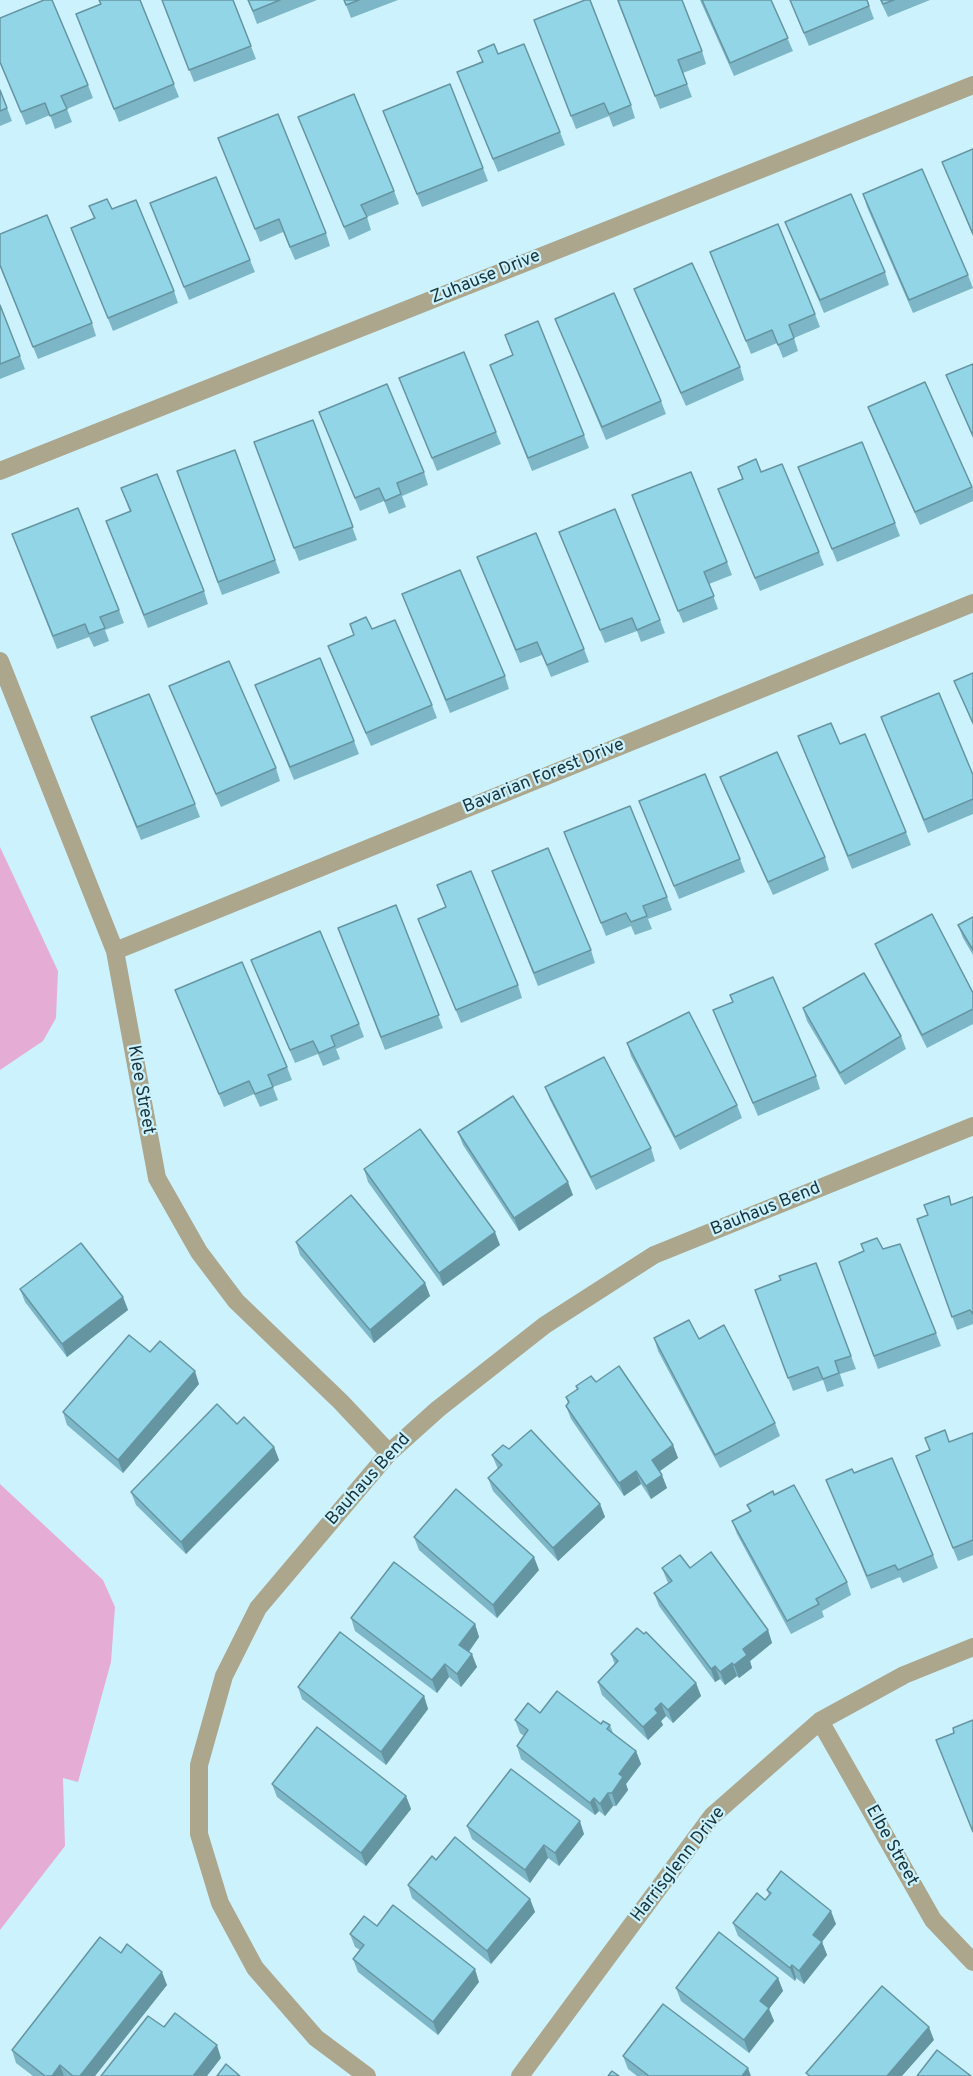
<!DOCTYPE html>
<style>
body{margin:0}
canvas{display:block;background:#cbf2fd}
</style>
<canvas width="973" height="2076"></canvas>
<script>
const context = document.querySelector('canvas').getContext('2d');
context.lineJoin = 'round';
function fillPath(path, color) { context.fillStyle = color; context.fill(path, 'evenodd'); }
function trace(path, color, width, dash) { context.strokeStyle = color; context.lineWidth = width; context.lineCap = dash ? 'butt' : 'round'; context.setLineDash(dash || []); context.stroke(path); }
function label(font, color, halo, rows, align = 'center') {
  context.font = font + ' Overpass,sans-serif'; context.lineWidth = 4.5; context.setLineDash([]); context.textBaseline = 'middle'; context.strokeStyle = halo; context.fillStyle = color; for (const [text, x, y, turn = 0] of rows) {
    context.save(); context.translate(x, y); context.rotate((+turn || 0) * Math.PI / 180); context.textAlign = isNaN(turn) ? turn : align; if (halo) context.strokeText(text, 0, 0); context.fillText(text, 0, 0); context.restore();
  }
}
const water = new Path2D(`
 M0,847l58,124 -2,47 -13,23 -43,29z
 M0,1484l103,96 12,27 -4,55 -33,120 -15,-4 2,68 -65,84z`);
const street = new Path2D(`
 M0,471l973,-386
 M0,661l115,290 42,227 42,74 37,49 105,101 48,51
 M115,951l858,-348
 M820,1721l113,199 40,42
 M367,2076l-51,-38 -61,-70 -35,-65 -21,-69v-69l25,-89 34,-68 131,-155 49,-44 107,-84 109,-70 319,-129
 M520,2076l192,-260 108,-95 84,-46 69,-28`);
const wall = new Path2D(`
 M99,0h41l39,97 -60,25 -43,-108 24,-10z
 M162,0h71l23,59 -62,23z
 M248,0h69l-60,24z
 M344,0h54l-47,18z
 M617,0l85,51 4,13 -23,9 9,24 -32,12z
 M700,0h71l22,51 -59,25z
 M790,0h77l7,19 -65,27z
 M880,0h50l-42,17z
 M0,18l88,67 5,13 -26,11 5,13 -17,7 -5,-14 -24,10 -26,-62z
 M534,20l97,85 4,13 -22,9 -4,-11 -33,13z
 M498,54l62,78 5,13 -67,27 -41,-100z
 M0,90l12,31 -12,5z
 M383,111l100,57 5,13 -66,26z
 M298,117l96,74 5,13 -32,13 4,13 -22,10z
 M973,149v87l-31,-74z
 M223,150l103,83 4,13 -35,14 -12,-28 -23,10z
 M863,194l105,81 5,13 -60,25 -46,-106z
 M150,203l100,57 5,12 -66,28z
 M89,206l23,3 62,82 4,12 -65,28 -42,-103 23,-9z
 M785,222l100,50 4,13 -65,28z
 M0,234l92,89 4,13 -58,23 -38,-92z
 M710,252l105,62 5,13 -26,11 4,13 -15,7 -6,-15 -26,11z
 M634,289l106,78 4,13 -58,26 -47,-104z
 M0,305l25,64 -25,10z
 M555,319l106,82 5,13 -60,26z
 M505,335l79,100 5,13 -57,23 -37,-93 18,-22z
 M973,364v74l-27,-63z
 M400,378l96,54 5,12 -64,27z
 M868,407l104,80 1,3v11l-53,24 -47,-105z
 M319,412l105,60 4,13 -26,11 4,11 -17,7 -5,-13 -24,10z
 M313,420l44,120 -58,21 -45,-119z
 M235,450l45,123 -58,22 -45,-124z
 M738,467l23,5 58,80 5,13 -64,26 -42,-102 24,-10z
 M799,468l96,55 5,13 -63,26z
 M121,488l83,103 4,13 -60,24 -37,-94 19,-22z
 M637,508l90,54 5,13 -23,9 9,25 -35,14z
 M559,532l101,88 5,13 -24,9 -4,-11 -32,12z
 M17,547l102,63 5,13 -19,7 4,11 -15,6 -5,-10 -32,12z
 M477,557l107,92 5,13 -38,15 -9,-22 -22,8z
 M402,594l103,82 4,13 -59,24z
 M350,624l22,5 60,76 5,13 -66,28 -38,-87 -5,-13 26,-10z
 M973,673v52l-19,-44z
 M255,685l99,56 5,13 -65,26z
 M169,686l107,82 4,13 -59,26z
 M91,717l104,87 5,13 -59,23z
 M881,717l92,58v39l-45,19z
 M798,736l42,8 66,88 5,13 -59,24z
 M720,777l105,80 4,13 -56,25 -48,-105z
 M639,801l101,58 5,13 -66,27z
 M564,832l103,65 5,13 -24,9 4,10 -17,6 -4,-9 -25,10z
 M492,871l99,79 4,13 -57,23z
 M437,885l81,100 4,13 -61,25 -43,-104 28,-11z
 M396,905l47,123 -58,22 -47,-122z
 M973,917v38l-10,-17 -5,-13z
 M875,944l98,49v31l-46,24 -47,-92z
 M251,960l108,64 5,13 -28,12 4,10 -17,7 -5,-12 -23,9z
 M175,990l112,77 5,13 -19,7 5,13 -18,7 -6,-13 -30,13z
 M803,1009l98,27 5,13 -61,36 -38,-64z
 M713,1010l103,66 4,13 -62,27z
 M627,1043l110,62 5,13 -62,32 -49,-94z
 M545,1087l106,61 4,13 -59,29 -46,-90z
 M458,1132l115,63 -54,36 -56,-86z
 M364,1169l136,76 -57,41 -75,-104z
 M973,1197v127l-16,6 -40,-111z
 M296,1242l129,41 5,13 -56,47 -74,-88z
 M883,1249l53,84 5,13 -63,23 -39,-107z
 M816,1263l40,106 -16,5 4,12 -17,6 -4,-12 -30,11 -38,-101 26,-10z
 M20,1289l103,8 5,13 -61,47 -42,-55z
 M654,1338l45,1 76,84 5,13 -60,32 -62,-117z
 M150,1352l49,32 -76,89 -56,-48 -4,-13z
 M596,1382l77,63 5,13 -18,13 7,17 -16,11 -10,-15 -17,12 -53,-77 -5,-13 2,-3 -2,-6 11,-8 -1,-3z
 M237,1424l37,23 5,13 -93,94 -50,-49 -5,-13z
 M973,1433v122l-15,6 -37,-92 28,-27z
 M492,1455l108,49 5,13 -47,44 -65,-70 -5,-13 10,-9z
 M826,1480l107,75 5,13 -35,15 -3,-6 -29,12z
 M774,1495l73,87 4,13 -29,16 2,6 -33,17 -54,-100 -5,-13 18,-9 -3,-7z
 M414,1537l125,33 -42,48 -78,-68z
 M662,1568h28l78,62 4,13 -22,18 2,7 -13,10 -2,-2 -12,9 -5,-6 -5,3 -56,-76 -5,-13 14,-10z
 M351,1618l124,6 4,13 -10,15 8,15 -16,20 -12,-10 -12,16 -82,-62z
 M611,1654l85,29 5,13 -28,27 -7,-7 -5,5 2,4 -15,15 -46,-45 -4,-13 17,-17z
 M298,1687l126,9 4,13 -42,56 -84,-66z
 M540,1713l70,12 3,8 23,18 5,13 -15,20 2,6 -12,16h-3l-8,10 -6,-5 -4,4 -74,-56 -4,-13 7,-10 -4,-3 -5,-13z
 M272,1784l134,12 5,13 -45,57 -89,-69z
 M467,1826l117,8 -25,32 -11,-8 -18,25 -58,-44z
 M436,1860l94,39 5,13 -44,52 -79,-66 -4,-13z
 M767,1890l69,34 -14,18 5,13 -23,29 -8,-6 -1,3 -57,-45 -5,-13 32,-23 4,-5z
 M377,1926l102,56 -41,53 -80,-63 -5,-13 7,-9 -5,-3 -5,-13z
 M121,1953l46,32 -72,91h-62l-17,-13 -4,-13z
 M778,1978l5,13 -14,18 5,12 -25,32 -68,-52 -5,-13z
 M623,2056l128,20h-114l-9,-7z`);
const shadedWall = new Path2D(`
 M568,1182l5,13 -54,36 -5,-13z
 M495,1232l5,13 -57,41 -4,-13z
 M425,1283l5,13 -56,47 -4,-13z
 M123,1297l5,13 -61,47 -5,-13z
 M195,1371l4,13 -76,89 -5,-13z
 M673,1445l5,13 -21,15 -5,-13z
 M274,1447l5,13 -93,94 -5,-12z
 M636,1471l5,13 -17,12 -5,-13z
 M662,1475l5,13 -16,11 -5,-13z
 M600,1504l5,13 -47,44 -5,-13z
 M534,1557l5,13 -42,48 -4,-13z
 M475,1624l4,13 -15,21 -5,-13z
 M768,1630l4,13 -22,18 2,7 -13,10 -5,-13 9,-16z
 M472,1654l5,13 -16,20 -4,-13z
 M732,1663l5,13 -12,9 -5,-13z
 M445,1664l4,13 -12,16 -5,-13z
 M715,1666l5,13 -5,3 -4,-13z
 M696,1683l5,13 -28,27 -5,-13z
 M424,1696l4,13 -42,56 -5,-13z
 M661,1703l5,13 -5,5 2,4 -15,15 -5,-13 12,-18z
 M636,1751l5,13 -15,20 2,6 -12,16 -4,-13 7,-19z
 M608,1793l5,13 -8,10 -5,-12z
 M406,1796l5,13 -45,57 -5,-13z
 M594,1798l5,13 -4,4 -5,-12z
 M580,1821l4,13 -25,32 -4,-13z
 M544,1845l4,13 -18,25 -5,-13z
 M530,1899l5,13 -44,52 -4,-13z
 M831,1911l5,13 -19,24 -4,-13z
 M822,1942l5,13 -23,29 -5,-13z
 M792,1965l4,13 -1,3 -5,-13z
 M475,1969l4,13 -41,53 -5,-13z
 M162,1972l5,13 -72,91h-15z
 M778,1978l5,13 -14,18 5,12 -25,32 -5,-13 16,-39z
 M929,2027l5,13 -32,36h-15z
 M217,2045l4,13 -14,18h-14z
 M60,2065l4,11h-12z
 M748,2068l3,8h-9z`);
const building = new Path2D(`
 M44,0h8l36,85 -27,11 6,13 -17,7 -5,-13 -24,9 -21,-50v-44z
 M99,0h41l34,84 -60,25 -38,-95 25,-10z
 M162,0h71l18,46 -62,24z
 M248,0h32l-27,11z
 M344,0h15l-13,5z
 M585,0h5l41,105 -22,9 -5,-11 -33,13 -37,-96z
 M618,0h64l20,51 -24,9 9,24 -32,12z
 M702,0h69l17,38 -58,25z
 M790,0h77l2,6 -65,27z
 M881,0h13l-11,4z
 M494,44l4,10 26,-10 36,88 -67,27 -36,-87 26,-10 -5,-11z
 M450,84l33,84 -66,26 -34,-83z
 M0,90l7,18 -7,3z
 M354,94l40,97 -33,14 6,12 -23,10 -46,-110z
 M278,114l48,119 -36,14 -11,-28 -24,10 -37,-91z
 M973,149v85l-31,-72z
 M922,169l46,106 -59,25 -46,-106z
 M216,177l34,83 -66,27 -34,-84z
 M851,194l34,78 -65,28 -35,-78z
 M107,199l5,10 24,-9 38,91 -66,27 -37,-90 24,-10 -6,-12z
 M47,215l45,108 -59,24 -33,-82v-31z
 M778,224l37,90 -26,11 5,13 -16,7 -6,-15 -26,11 -36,-89z
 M692,263l48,104 -59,26 -47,-104z
 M614,293l47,108 -59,26 -47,-108z
 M0,305l20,51 -20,8z
 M538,321l46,114 -56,23 -38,-93 23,-10 -8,-20z
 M464,352l32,80 -64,26 -33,-80z
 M973,364v72l-27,-61z
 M925,382l47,105 -57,25 -47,-105z
 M387,384l37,88 -27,11 4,11 -16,7 -6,-13 -24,10 -36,-86z
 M313,420l40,107 -59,21 -40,-106z
 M862,442l33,81 -63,26 -34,-82z
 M235,450l40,110 -57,22 -41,-111z
 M756,459l5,13 21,-8 37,88 -64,26 -37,-89 25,-10 -5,-12z
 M691,472l36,90 -23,10 10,24 -36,15 -46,-116z
 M157,474l47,117 -60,24 -38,-94 25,-10 -10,-23z
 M78,508l41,102 -19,7 5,11 -16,6 -4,-10 -32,12 -41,-102z
 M615,509l45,111 -23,10 -5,-12 -32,12 -41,-98z
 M536,533l48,116 -37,16 -10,-23 -21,8 -39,-93z
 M460,570l45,106 -59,24 -44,-106z
 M366,617l6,12 23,-9 37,85 -66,28 -38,-87 26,-11 -4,-11z
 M320,658l34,83 -64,26 -35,-82z
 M229,661l47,107 -60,26 -47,-108z
 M973,673v50l-19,-42z
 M939,693l34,82v24l-49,21 -43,-103z
 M149,694l46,110 -58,23 -46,-110z
 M831,723l9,21 25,-10 41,98 -58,24 -50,-120z
 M777,752l48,105 -57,25 -48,-105z
 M705,774l35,85 -66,27 -35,-85z
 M630,806l37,91 -24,9 4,10 -16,6 -5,-9 -25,10 -37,-91z
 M548,848l43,102 -57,23 -42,-102z
 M471,871l47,114 -62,25 -38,-91 28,-12 -9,-22z
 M396,905l43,110 -58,22 -43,-109z
 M932,914l41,79v16l-51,26 -47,-91z
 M973,917v33l-15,-25z
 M320,931l39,93 -28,12 4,10 -16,7 -6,-12 -23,9 -39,-90z
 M242,962l45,105 -19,8 5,12 -18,7 -6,-13 -30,13 -44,-104z
 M864,973l37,63 -61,37 -37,-65z
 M773,977l43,99 -63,27 -40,-93 20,-8 -3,-7z
 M689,1012l48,93 -62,32 -48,-94z
 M604,1057l47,91 -60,29 -46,-90z
 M513,1096l55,86 -54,36 -56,-86z
 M420,1129l75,103 -56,41 -75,-104z
 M351,1195l74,88 -55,47 -74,-88z
 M949,1196l2,9 22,-8v117l-3,-4 -18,7 -35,-98 11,-4 -4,-10z
 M877,1238l6,11 17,-5 36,89 -62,23 -35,-94 25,-11 -3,-7z
 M81,1243l42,54 -61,47 -42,-55z
 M816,1263l35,93 -16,5 4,12 -16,6 -5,-12 -30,11 -33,-88 26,-10 -2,-4z
 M689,1320l10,19 25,-14 51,98 -60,32 -61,-117z
 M129,1335l21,17 10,-11 35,30 -77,89 -55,-48z
 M619,1366l54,79 -21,15 10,15 -16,11 -10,-15 -17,12 -53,-77 3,-4 -3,-5 12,-8 -2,-3 15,-10 5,6z
 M217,1404l20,20 7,-7 30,30 -93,95 -50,-50z
 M531,1430l69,74 -47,44 -65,-70 14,-13 -10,-10 11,-10 6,4z
 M945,1430l4,12 24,-9v107l-20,8 -37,-92 14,-6 -5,-12z
 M892,1458l41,97 -35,15 -3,-5 -28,11 -41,-96 26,-11 2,4z
 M794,1485l53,97 -31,17 3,5 -32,17 -55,-100 19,-10 -4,-6 26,-14 1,4z
 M456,1489l78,68 -41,48 -79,-68z
 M711,1552l57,78 -25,19 4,6 -13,10 -2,-2 -12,9 -5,-6 -4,3 -57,-76 18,-12 -10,-13 18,-13 10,13z
 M394,1562l81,62 -16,21 13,9 -15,20 -12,-10 -13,16 -81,-62z
 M637,1628l7,6 2,-2 50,51 -28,27 -7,-7 -6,6 3,4 -15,14 -45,-45 20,-21 -7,-7z
 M340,1632l84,64 -43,56 -83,-65z
 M557,1691l44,33 2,-3 7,4 -3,4 29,22 -17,23 4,3 -11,16h-4l-8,11 -6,-6 -4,5 -73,-57 11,-16 -13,-10 13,-17 12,10z
 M973,1720v112l-37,-92 18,-7 -1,-5z
 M317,1727l89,69 -45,57 -89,-69z
 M511,1769l69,52 -25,32 -11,-8 -19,25 -58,-44z
 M455,1837l75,62 -43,52 -79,-66 24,-29 4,4z
 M781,1871l50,40 -18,24 9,7 -23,29 -7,-6 -2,3 -57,-45 24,-30 8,7 6,-7 -4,-3z
 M393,1905l82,64 -42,53 -80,-63 11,-14 -14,-11 14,-18 13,10z
 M719,1932l59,46 -18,23 9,7 -25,32 -68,-52z
 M100,1937l21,16 6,-9 35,28 -82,104h-7l-13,-11 -8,11h-7l-33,-26z
 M882,1986l47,41 -42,49h-77l-4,-3z
 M663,2004l85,64 -6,8h-93l-26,-20z
 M175,2013l42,32 -24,31h-92l47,-60 16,11z
 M937,2050l34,26h-54z
 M226,2064l14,12h-23z
 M612,2071l7,5h-11z`);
const streetNames = [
 ["Zuhause Drive",486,278,-22],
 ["Bavarian Forest Drive",544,777,-22],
 ["Klee Street",140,1090,80],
 ["Bauhaus Bend",766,1210,-22],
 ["Bauhaus Bend",369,1480,-48],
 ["Elbe Street",891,1846,61],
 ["Harrisglenn Drive",679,1865,-52]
];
fillPath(water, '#e5add5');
trace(street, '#aca68c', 18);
fillPath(wall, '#7db7c7');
fillPath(shadedWall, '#6695a2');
fillPath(building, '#91d5e7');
trace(building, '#6695a2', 1.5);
label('18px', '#19343c', '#cbf2fd', streetNames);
</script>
